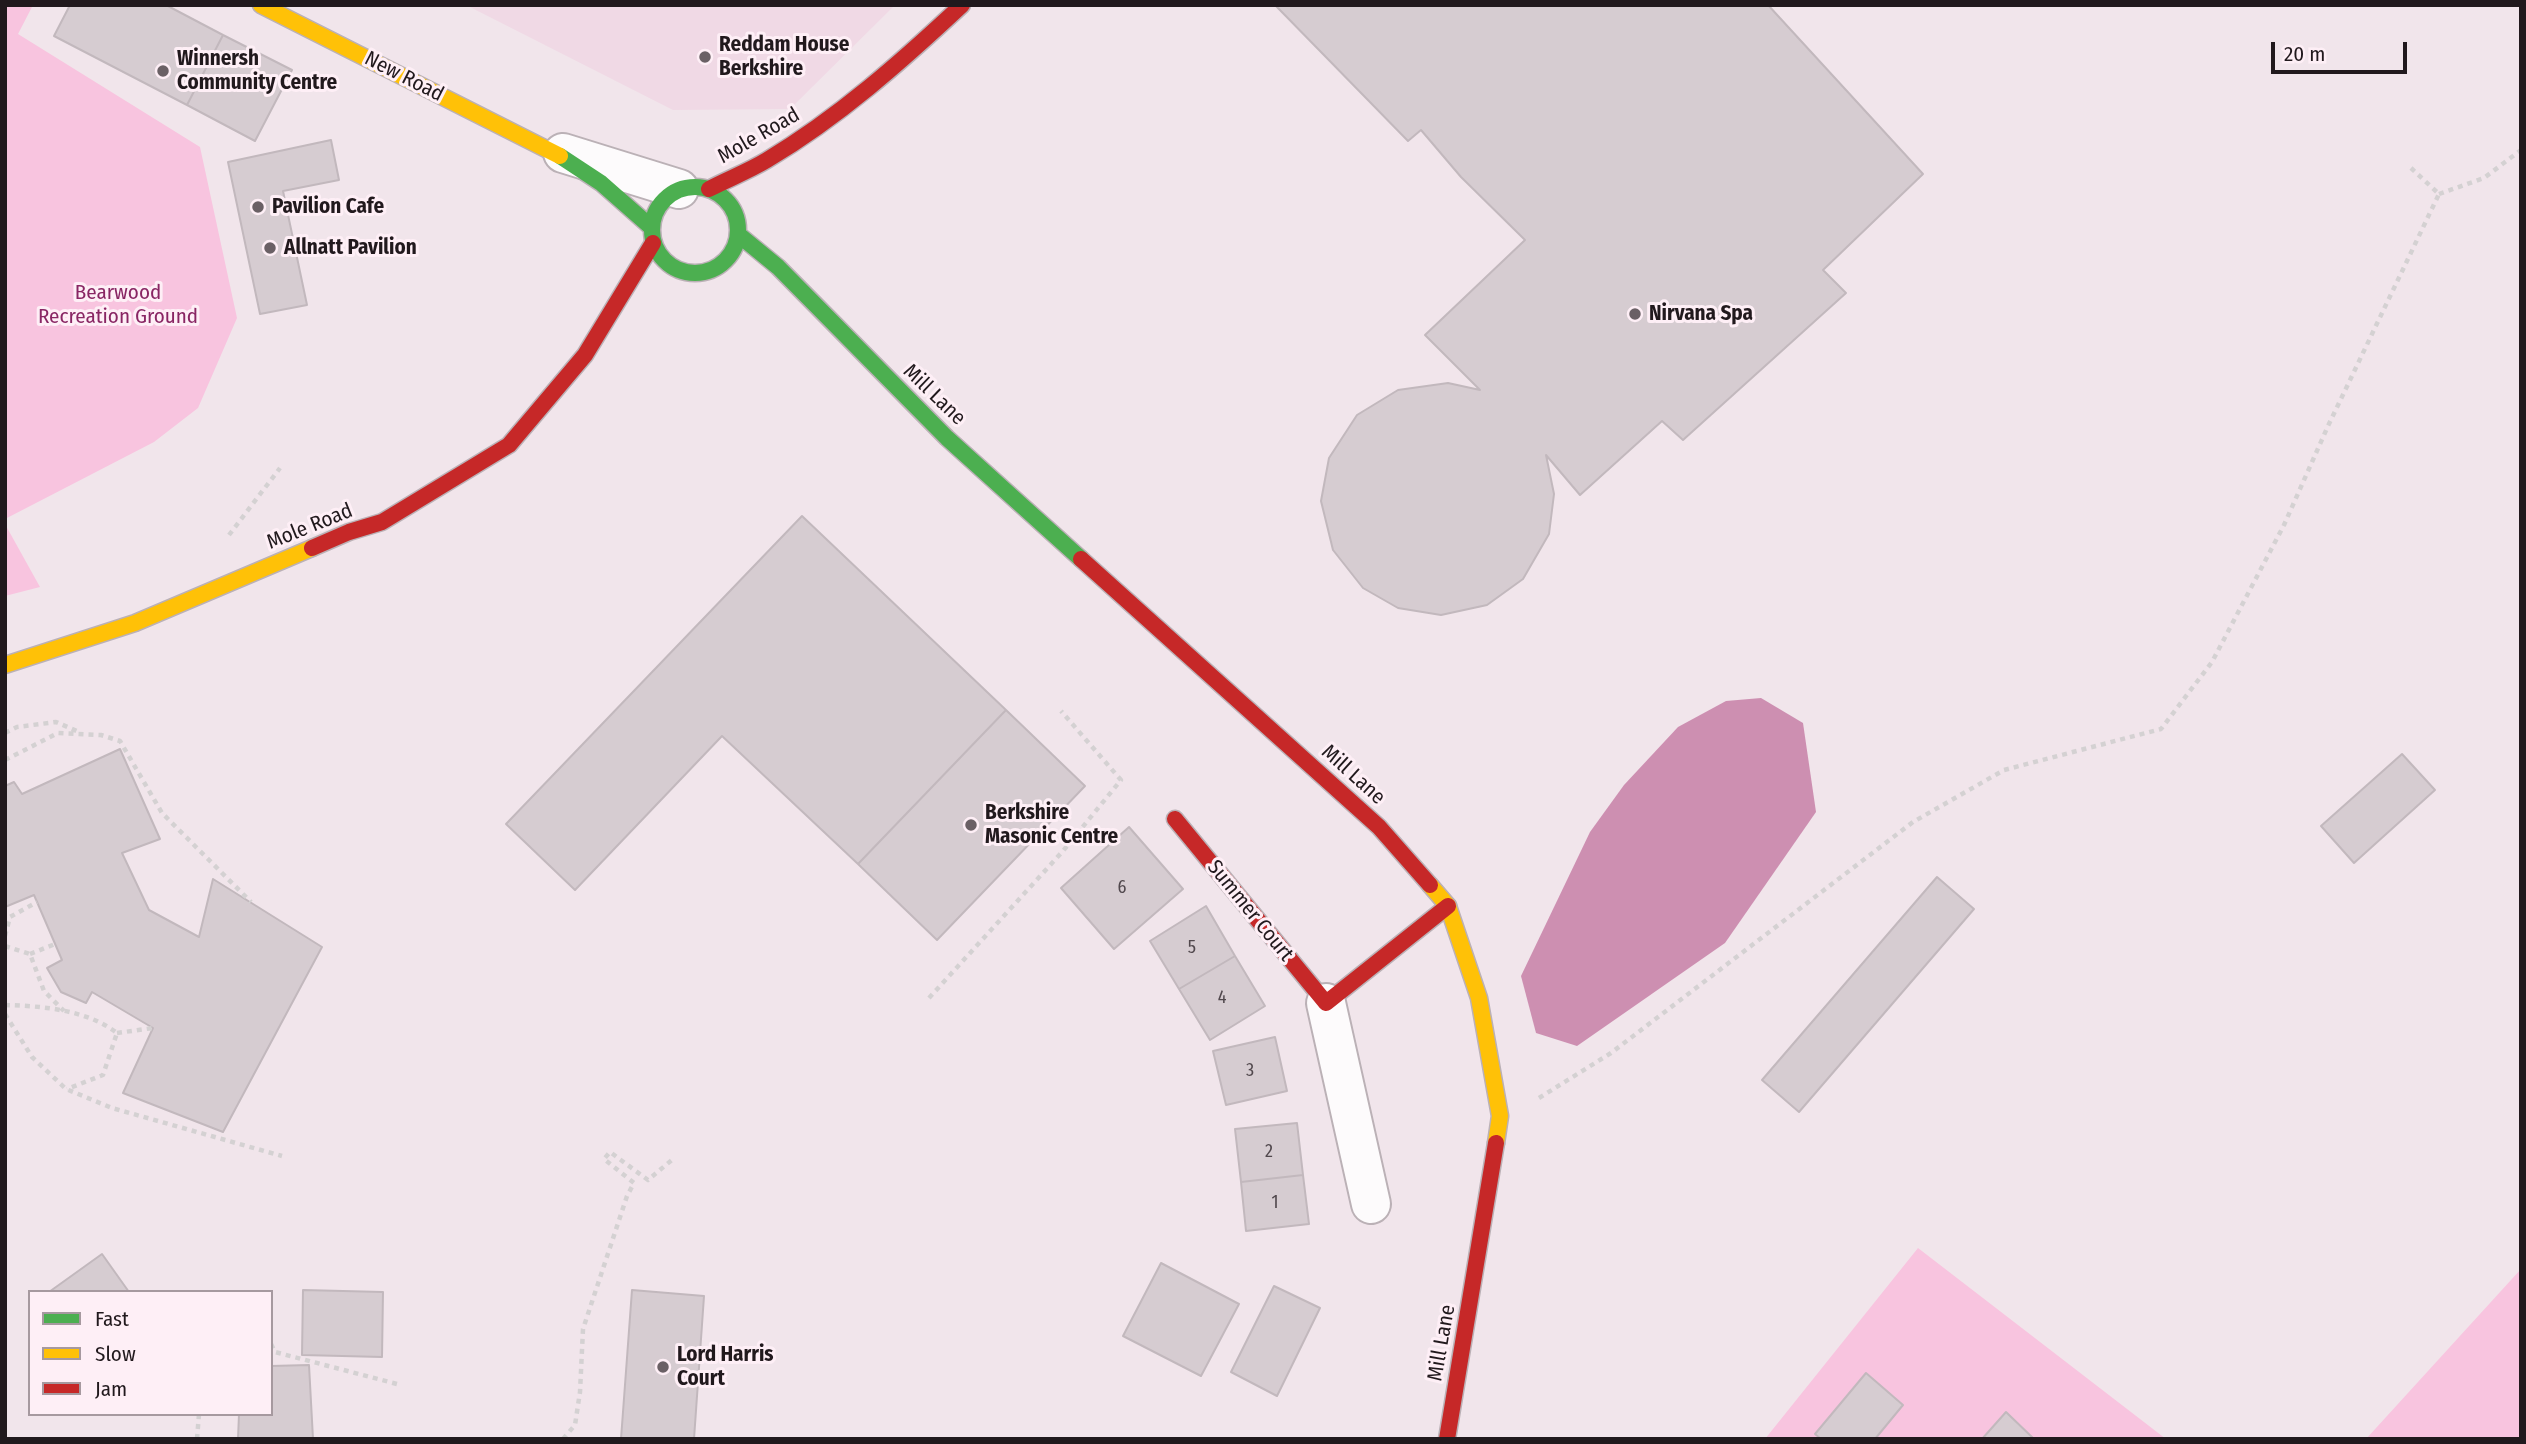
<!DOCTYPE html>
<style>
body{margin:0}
#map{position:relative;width:2526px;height:1444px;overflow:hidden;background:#f1e5eb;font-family:"Fira Sans Condensed",sans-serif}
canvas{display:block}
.frame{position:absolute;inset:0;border:7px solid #21191d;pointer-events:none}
.legend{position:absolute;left:28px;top:1290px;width:245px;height:126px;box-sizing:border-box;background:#feeff6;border:2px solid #a6999f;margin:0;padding:9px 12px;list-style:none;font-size:21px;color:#21191d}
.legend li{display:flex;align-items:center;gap:14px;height:35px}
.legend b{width:35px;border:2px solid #a6999f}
.scale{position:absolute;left:2271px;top:42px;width:136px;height:32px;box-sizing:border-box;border:4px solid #21191d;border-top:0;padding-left:9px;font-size:21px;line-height:24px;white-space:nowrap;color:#21191d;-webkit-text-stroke:5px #feeff6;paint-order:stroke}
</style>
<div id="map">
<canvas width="2526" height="1444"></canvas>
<div class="frame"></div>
<ul class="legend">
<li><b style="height:9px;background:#4caf50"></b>Fast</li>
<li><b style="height:9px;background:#ffc107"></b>Slow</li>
<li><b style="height:9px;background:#c62828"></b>Jam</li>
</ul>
<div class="scale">20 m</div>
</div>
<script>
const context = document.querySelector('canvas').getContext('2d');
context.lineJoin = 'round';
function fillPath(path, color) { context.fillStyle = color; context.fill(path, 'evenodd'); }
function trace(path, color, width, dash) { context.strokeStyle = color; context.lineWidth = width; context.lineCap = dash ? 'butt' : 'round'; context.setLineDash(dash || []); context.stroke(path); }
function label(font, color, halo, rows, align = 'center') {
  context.font = font + ' "Fira Sans Condensed",sans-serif'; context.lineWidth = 6; context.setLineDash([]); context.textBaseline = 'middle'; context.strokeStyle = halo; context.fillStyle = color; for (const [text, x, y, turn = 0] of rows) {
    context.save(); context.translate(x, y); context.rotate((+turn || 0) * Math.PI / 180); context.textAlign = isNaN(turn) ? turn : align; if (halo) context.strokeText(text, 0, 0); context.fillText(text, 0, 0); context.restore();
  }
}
const built = new Path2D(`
 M466,5h429l-105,104 -117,1z`);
const green = new Path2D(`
 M5,5h28l-15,29 182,113 37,171 -39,90 -44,34 -149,77z
 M5,524l35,63 -35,9z
 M1918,1248l248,191h-401z
 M2521,1269v170h-155z`);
const water = new Path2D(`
 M1761,698l42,25 13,89 -91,131 -148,103 -41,-13 -15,-57 69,-144 34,-47 54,-58 48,-26z`);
const building = new Path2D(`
 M70,5h96l57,30 -36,70 -133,-69z
 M1275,5h493l155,169 -100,96 23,23 -163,147 -21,-19 -82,74 -34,-40 8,39 -5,40 -26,45 -36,26 -46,10 -43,-7 -35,-20 -30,-38 -12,-49 8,-43 28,-43 41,-25 50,-7 32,7 -55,-55 100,-95 -64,-63 -40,-47 -13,11z
 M223,35l69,35 -37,71 -68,-36z
 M331,140l8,40 -56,11 24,114 -47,9 -32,-152z
 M802,516l204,194 -148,154 -136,-128 -147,154 -69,-66z
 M1006,710l79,76 -148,154 -79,-76z
 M120,749l40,90 -38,14 27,57 50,27 14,-58 109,68 -99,185 -100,-39 30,-65 -61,-36 -6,11 -25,-11 -14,-24 15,-8 -28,-65 -29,12v-121l9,-4 8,12z
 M2402,754l33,36 -81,73 -33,-37z
 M1129,827l54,62 -69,60 -53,-61z
 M1937,877l37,32 -175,203 -37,-32z
 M1206,906l29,50 -56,33 -29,-48z
 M1235,956l30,50 -55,34 -31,-51z
 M1275,1037l12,54 -61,14 -13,-54z
 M1297,1123l6,52 -62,7 -6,-53z
 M1303,1175l6,49 -63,7 -5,-49z
 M102,1254l27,38h-80z
 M1161,1263l78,41 -38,72 -78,-40z
 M1274,1286l46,22 -43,88 -46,-24z
 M303,1290l80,2 -1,65 -80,-2z
 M632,1290l72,6 -10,143h-73z
 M309,1365l4,74h-75l1,-25h32v-48z
 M1866,1373l37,32 -28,34h-54l-6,-5z
 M2006,1412l28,27h-52z`);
const path = new Path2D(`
 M2439,194l45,-16 37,-28
 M229,535l51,-67
 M5,733l12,-6 39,-5 23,10
 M5,760l53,-27 43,2 19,6 42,72 89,89
 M5,936l5,-19 27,-15
 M5,946l25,8 14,37 20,20
 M30,954l25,-10
 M929,998l134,-147 58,-71 -60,-69
 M5,1005c38,1 82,5 112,28l-14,42 -36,14
 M5,1014l27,43 34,32 46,19 170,48
 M117,1033l36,-5
 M1539,1098l72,-45 302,-231 91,-52 157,-41 51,-67 72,-137 44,-99 111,-232 -28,-26
 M271,1344l4,8 122,32
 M197,1439l2,-25
 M563,1439l12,-14 5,-33 3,-63 44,-133 7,-13 -30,-24 6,-7 38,28 25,-21`);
const street = new Path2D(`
 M563,153l116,36
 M1326,1003l45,201`);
const fast = new Path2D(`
 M560,156l41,27 51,45
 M652 230a43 43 0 1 1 86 0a43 43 0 1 1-86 0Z
 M739,235l39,32 169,171 134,121`);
const slow = new Path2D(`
 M261,5l299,151
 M5,665l130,-42 177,-75
 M1430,885l18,21 31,92 21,118 -4,27`);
const jam = new Path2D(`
 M709,189c19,-10 40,-18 58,-29 72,-43 134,-98 195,-155
 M312,548l37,-16 33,-10 127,-77 76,-90 68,-112
 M1081,559l298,268 51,58
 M1175,819l151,184 122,-97
 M1447,1439l49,-296`);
const markers = [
 [705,57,7,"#6a6065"],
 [163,71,7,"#6a6065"],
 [258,207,7,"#6a6065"],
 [270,248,7,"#6a6065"],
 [1635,314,7,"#6a6065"],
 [971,825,7,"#6a6065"],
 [663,1367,7,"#6a6065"]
];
const numberNames = [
 ["6",1122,888],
 ["5",1192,948],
 ["4",1222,998],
 ["3",1250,1071],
 ["2",1269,1152],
 ["1",1275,1203]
];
const poiNames = [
 ["Reddam House",719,45],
 ["Berkshire",719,69],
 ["Winnersh",177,59],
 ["Community Centre",177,83],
 ["Pavilion Cafe",272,207],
 ["Allnatt Pavilion",284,248],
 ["Nirvana Spa",1649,314],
 ["Berkshire",985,813],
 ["Masonic Centre",985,837],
 ["Lord Harris",677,1355],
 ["Court",677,1379]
];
const streetNames = [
 ["New Road",404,77,27],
 ["Mole Road",759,136,-30],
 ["Mill Lane",934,395,44],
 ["Mole Road",310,527,-22],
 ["Mill Lane",1353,775,42],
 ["Summer Court",1250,911,51],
 ["Mill Lane",1442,1343,-80]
];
const parkNames = [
 ["Bearwood",118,293],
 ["Recreation Ground",118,317]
];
fillPath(built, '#f0d9e5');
fillPath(green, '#f8c4df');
fillPath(water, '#cd8fb1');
fillPath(building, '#d6ccd1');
trace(building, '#c2b8bd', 2);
trace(street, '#bbb1b6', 42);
trace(fast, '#bbb1b6', 19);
trace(slow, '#bbb1b6', 19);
trace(jam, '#bbb1b6', 19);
trace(path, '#d4d1d2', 4.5, [5, 5]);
trace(street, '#fdfbfc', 38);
trace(fast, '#4caf50', 16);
trace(slow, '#ffc107', 16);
trace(jam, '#c62828', 16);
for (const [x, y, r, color] of markers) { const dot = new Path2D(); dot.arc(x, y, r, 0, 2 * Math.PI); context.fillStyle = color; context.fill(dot); trace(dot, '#feeff6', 2.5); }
label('18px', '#51484d', null, numberNames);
label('bold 21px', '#21191d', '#feeff6', poiNames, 'left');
label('21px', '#21191d', '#feeff6', streetNames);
label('21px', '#892664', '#feeff6', parkNames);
</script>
